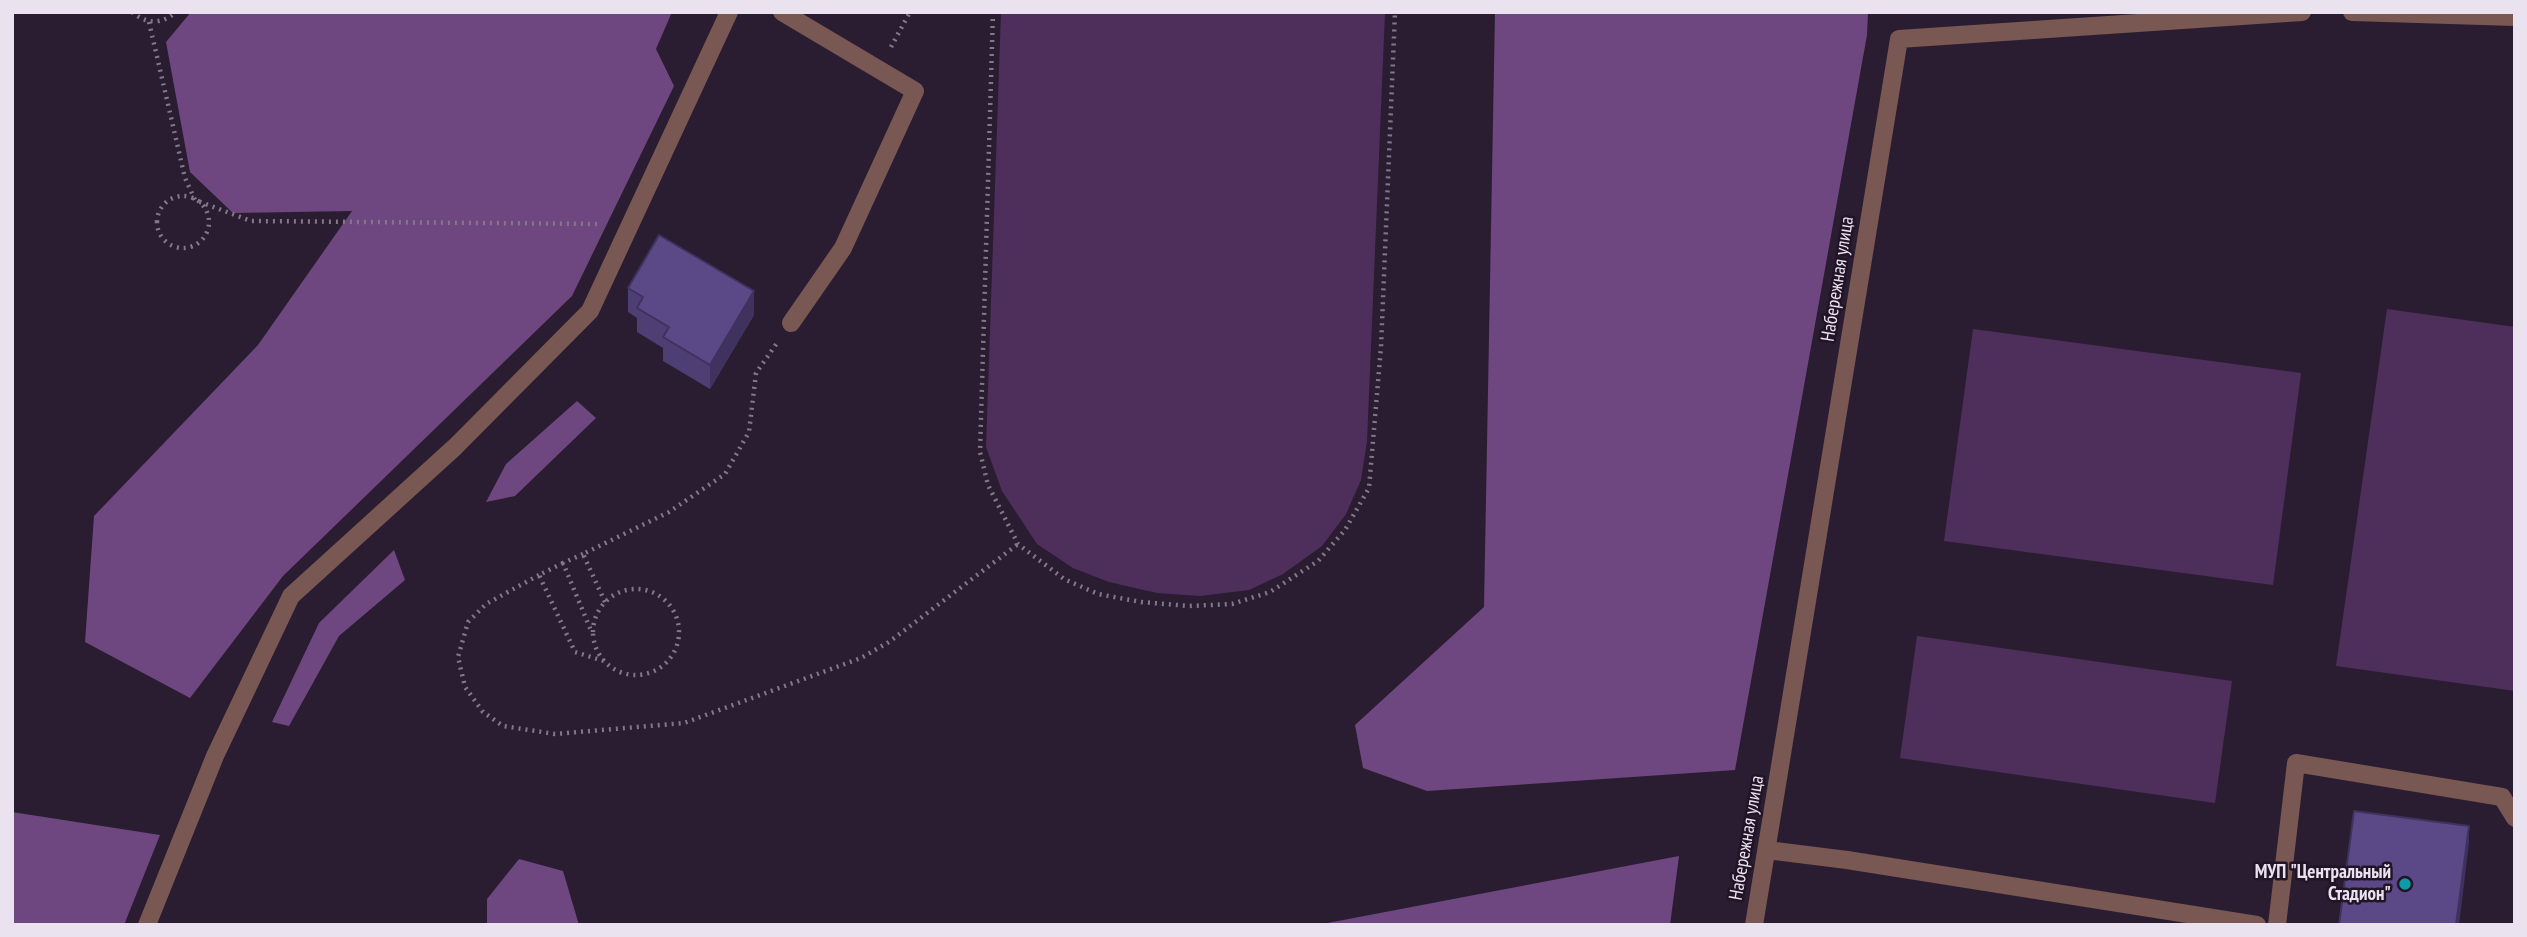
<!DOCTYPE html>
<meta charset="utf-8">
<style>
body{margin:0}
#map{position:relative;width:2527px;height:937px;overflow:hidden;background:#2a1d31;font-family:"PT Sans Narrow",sans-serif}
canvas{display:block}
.frame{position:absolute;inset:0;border:14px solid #eae2ef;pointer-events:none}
</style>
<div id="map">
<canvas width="2527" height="937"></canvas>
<div class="frame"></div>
</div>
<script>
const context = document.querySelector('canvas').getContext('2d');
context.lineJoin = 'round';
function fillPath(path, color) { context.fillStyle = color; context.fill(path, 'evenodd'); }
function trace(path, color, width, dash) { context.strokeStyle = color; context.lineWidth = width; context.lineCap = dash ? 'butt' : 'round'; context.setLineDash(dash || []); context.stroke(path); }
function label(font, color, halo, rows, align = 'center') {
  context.font = font + ' "PT Sans Narrow",sans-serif'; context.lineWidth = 5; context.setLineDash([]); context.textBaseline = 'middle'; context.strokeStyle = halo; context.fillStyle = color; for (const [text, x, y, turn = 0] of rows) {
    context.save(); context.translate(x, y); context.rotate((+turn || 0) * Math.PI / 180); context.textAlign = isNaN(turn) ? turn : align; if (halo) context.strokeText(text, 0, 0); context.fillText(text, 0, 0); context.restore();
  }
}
const green = new Path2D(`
 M1001,12h384l-18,429 -6,39 -15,34 -24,32 -39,28 -34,16 -49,6 -43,-3 -48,-11 -36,-14 -36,-24 -35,-53 -16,-44z
 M2387,309l128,18v364l-179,-25z
 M1973,329l328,44 -28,212 -329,-44z
 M1917,636l315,45 -17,122 -315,-45z`);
const forest = new Path2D(`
 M191,12h481l-16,37 18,37 -102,210 -289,280 -93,122 -105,-56 9,-126 164,-171 94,-134 -119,2 -43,-41 -24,-130z
 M1495,12h373l-1,23 -132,735 -308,21 -64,-23 -8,-43 129,-118z
 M577,401l19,17 -81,78 -29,6 20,-38z
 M394,550l11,30 -66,56 -50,90 -17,-4 47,-99z
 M12,812l148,23 -36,90h-112z
 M1679,856l-9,69h-353z
 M519,859l44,12 16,54h-92v-26z`);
const path = new Path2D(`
 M132,12c14,12 29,13 44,0
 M993,12l-13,440 8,33 30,59 46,35 34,15 43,8 48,4 43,-2 38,-12 48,-31 27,-31 24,-42 12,-141 14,-335
 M149,22l36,156 10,22 56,21 351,3
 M891,47l19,-35
 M157 222a26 26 0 1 1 52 0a26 26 0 1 1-52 0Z
 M583,554l-20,9 29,70
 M563,563l-24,12 36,77 29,9
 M539,575l-53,29 -18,18 -10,35 7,30 18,25 20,14 52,8 129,-11 177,-65 28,-16 129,-98
 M593 632a43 43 0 1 1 86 0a43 43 0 1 1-86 0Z
 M605,602l-22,-48 86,-42 56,-38 24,-42 7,-59 21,-30`);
const minor = new Path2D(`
 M782,12l133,79 -72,157 -52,75
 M2352,12l163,5
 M1767,850l80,10 410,65
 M147,925l68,-169 76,-160 164,-149 135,-136 139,-299
 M1754,925l145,-886 403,-27
 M2277,925l19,-162 206,34 13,21`);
const wall = new Path2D(`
 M628,288l126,27 -44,74 -47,-28v-13l-26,-16v-14l-9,-6z`);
const shadedWall = new Path2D(`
 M754,291v24l-44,74v-24z
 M2469,826v17l-10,82h-3z`);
const building = new Path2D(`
 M659,235l95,56 -44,74 -47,-28 6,-10 -32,-19 6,-11 -15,-9z
 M2354,811l115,15 -13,99h-117z`);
const markers = [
 [2405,884,7,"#0f9aa8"]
];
const streetNames = [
 ["Набережная улица",1838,279,-81],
 ["Набережная улица",1747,838,-80]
];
const poiNames = [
 ["МУП \"Центральный",2391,873],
 ["Стадион\"",2391,895]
];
fillPath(green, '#4e2f5c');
fillPath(forest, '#6e4780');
trace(path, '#837889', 4.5, [2, 5]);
trace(minor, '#795753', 18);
fillPath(wall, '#4d3e74');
fillPath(shadedWall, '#3f325e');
fillPath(building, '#5a4887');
trace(building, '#3f325e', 2);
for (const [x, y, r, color] of markers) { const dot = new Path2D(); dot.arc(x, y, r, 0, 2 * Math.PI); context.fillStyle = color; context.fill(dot); trace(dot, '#211427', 2.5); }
label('19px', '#eae2ef', '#211427', streetNames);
label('bold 19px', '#eae2ef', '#211427', poiNames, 'right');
</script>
